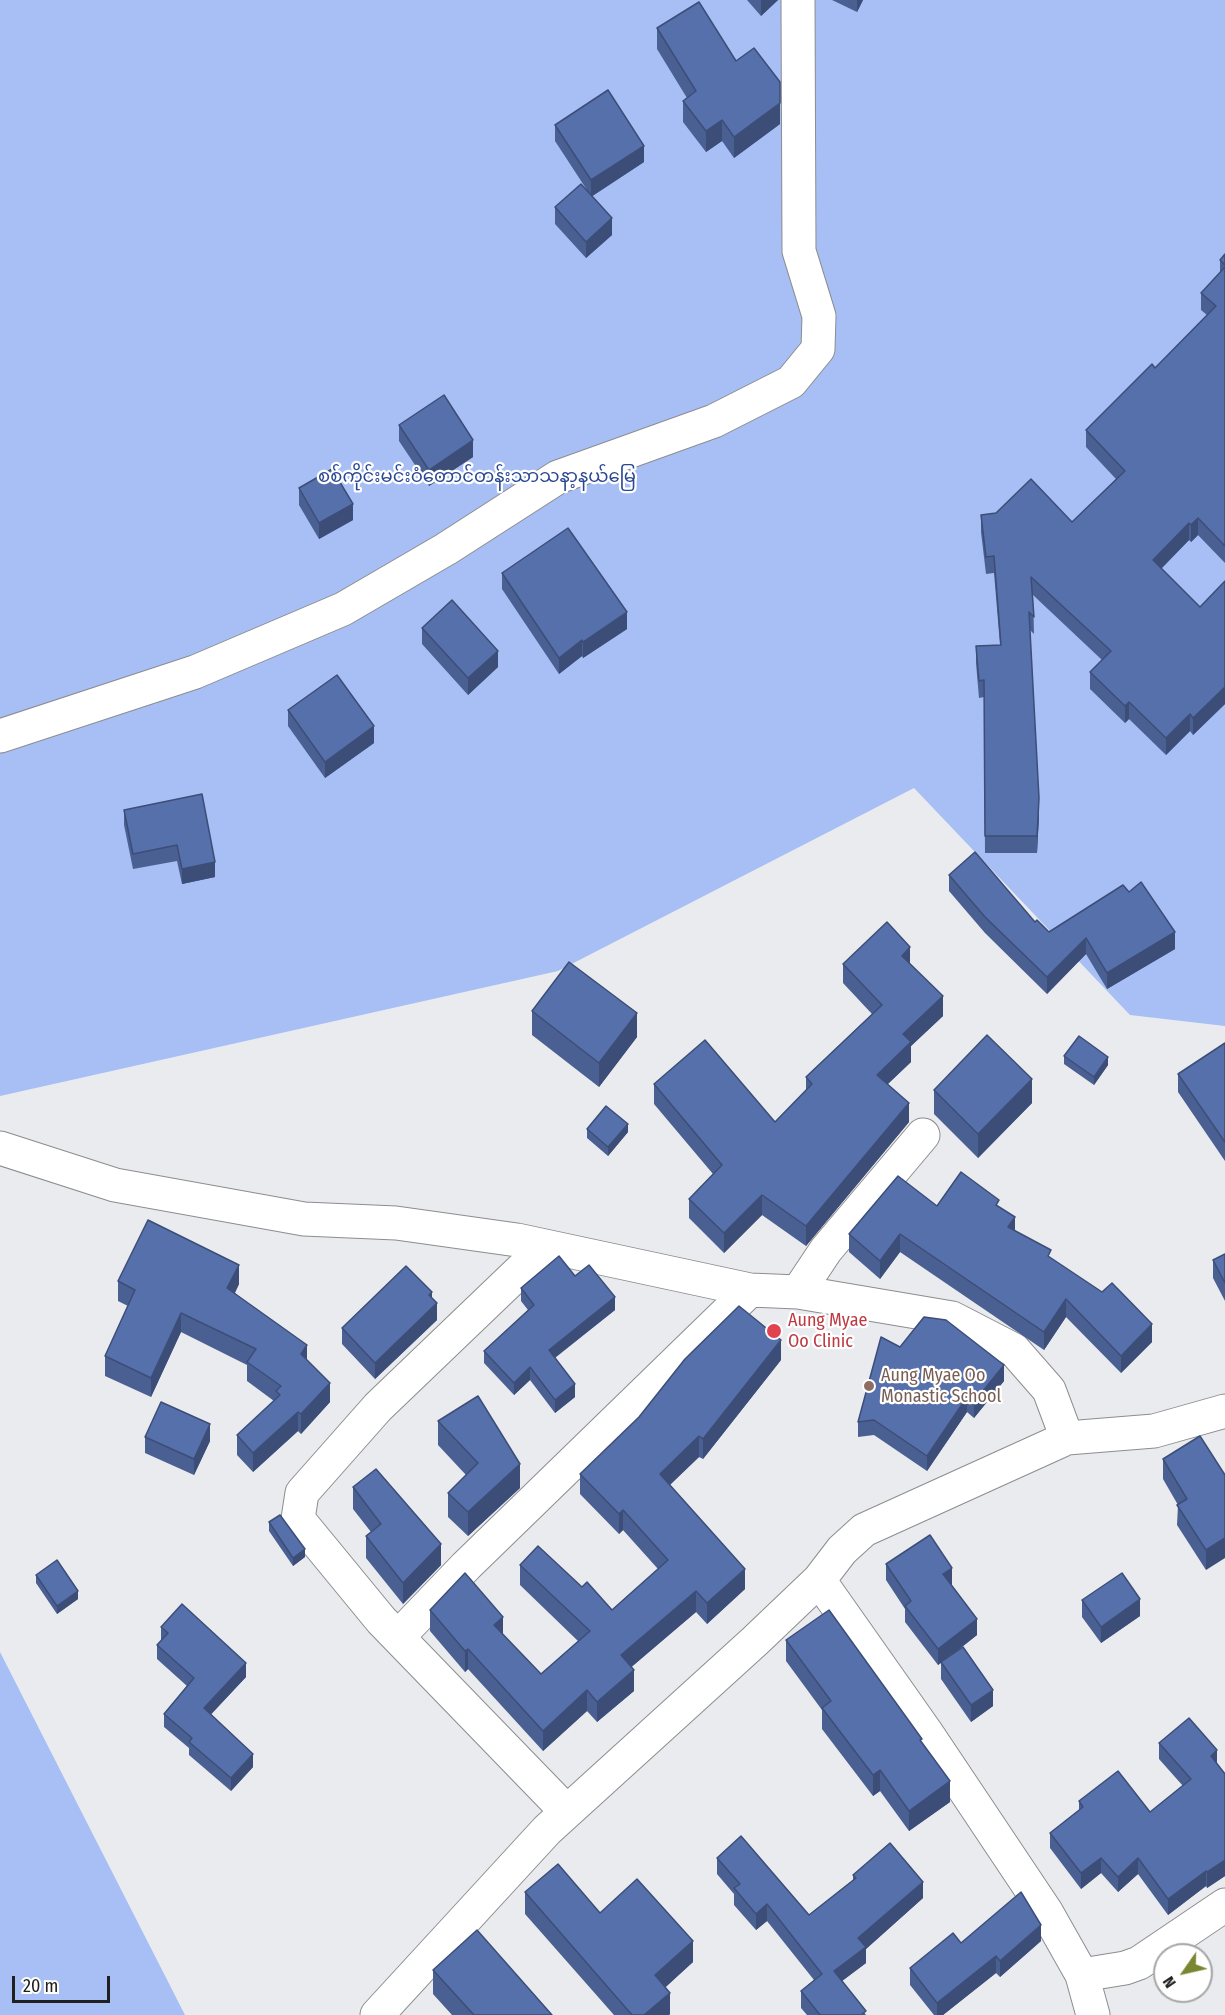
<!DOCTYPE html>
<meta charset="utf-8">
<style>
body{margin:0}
#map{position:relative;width:1225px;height:2015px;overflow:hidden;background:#eaebee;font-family:"Fira Sans Condensed",sans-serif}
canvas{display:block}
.north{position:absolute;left:1153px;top:1943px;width:60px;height:60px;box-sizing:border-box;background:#fff;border:2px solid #a6a6a6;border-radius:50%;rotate:236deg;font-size:16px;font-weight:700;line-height:24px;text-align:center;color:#202021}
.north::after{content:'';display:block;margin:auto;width:21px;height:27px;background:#7b8633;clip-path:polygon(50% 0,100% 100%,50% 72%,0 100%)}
.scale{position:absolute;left:12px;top:1976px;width:98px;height:27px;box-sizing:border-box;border:3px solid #202021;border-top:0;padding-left:8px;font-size:18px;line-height:21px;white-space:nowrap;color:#202021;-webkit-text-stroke:4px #fff;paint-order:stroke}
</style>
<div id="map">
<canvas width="1225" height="2015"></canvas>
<div class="north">N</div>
<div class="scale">20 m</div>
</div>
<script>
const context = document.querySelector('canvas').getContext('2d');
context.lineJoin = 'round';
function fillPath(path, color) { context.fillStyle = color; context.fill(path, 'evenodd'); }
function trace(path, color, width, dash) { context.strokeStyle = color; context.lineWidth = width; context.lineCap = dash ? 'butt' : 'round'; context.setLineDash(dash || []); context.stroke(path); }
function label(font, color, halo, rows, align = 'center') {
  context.font = font + ' "Fira Sans Condensed","Noto Sans Myanmar",sans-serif'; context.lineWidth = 4.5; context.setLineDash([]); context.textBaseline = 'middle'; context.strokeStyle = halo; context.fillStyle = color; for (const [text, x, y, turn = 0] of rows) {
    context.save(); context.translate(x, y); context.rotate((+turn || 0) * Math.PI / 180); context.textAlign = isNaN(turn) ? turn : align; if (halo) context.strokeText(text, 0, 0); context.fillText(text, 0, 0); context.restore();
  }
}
const green = new Path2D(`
 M0,0h1225v1026l-95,-11 -216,-227 -356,183 -558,125z
 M0,1652l185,363h-185z`);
const minor = new Path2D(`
 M0,736l195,-64 148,-63 103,-60 112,-72 156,-56 77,-39 27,-33 1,-33 -20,-65 -1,-251
 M0,1148l115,37 189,34 92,4 121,17 233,50 48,2 154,26 62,32 35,40 18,48
 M545,1247l-167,160 -76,86 -4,26 83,101 186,192
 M798,1292l28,-42 97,-115
 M819,1580l107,152 121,181 35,62 11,40
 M398,1637l68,-71 284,-276
 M1082,1975l43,-7 14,-5 86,-58
 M377,2015l170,-185 208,-189 64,-61 23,-30 22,-20 203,-92 87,-7 71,-20`);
const wall = new Path2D(`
 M747,0h31l-17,16z
 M832,0h31l-6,12z
 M657,28l79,33 44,63 -46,34 -12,-17 -16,11 -23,-30v-21l4,-3 -30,-49z
 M555,125l89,37 -52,34 20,39 -26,23 -31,-34v-17l32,-17 -32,-49z
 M1225,254v309l-27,-28 -7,7 -2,-2 -28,29 39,38 25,-26v123l-32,31 -3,-4 -24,24 -37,-36 -4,4 -35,-34v-17l12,-12 -69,-65 1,39 -4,-4 9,185 -2,38h-52l-1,-156 -5,1 -3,-35v-17l24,-1 -6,-72 -8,1 -5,-42v-17l91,7 44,-43 -30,-32v-17l69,-62 52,-53 -6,-5v-17l19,-20v-13z
 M399,425l74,32 -44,29 -30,-45z
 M299,488l54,32 -34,19 -20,-34z
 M502,573l125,56 -44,29 -1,-2 -23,18 -57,-85z
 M422,628l76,39 -30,28 -46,-51z
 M288,710l86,33 -49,35 -37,-52z
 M202,794l13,83 -33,7 -5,-23 -44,8 -9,-44v-15z
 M949,875l86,47 14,10 80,-40 46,57 -68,40 -21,-35 -39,40 -62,-61 -36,-42z
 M910,963l33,53 -32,30v16l-23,22 21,38 -103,124 -44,-31 -38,38 -35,-35v-19l24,-25 -59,-70v-20l121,38 31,-32v-13l66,-63 -29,-31v-19z
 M532,1011l105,26 -38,50 -67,-52z
 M1225,1043v118l-47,-69v-18z
 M1064,1056l44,9 -14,20 -30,-21z
 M934,1090l98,13 -54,55 -44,-44z
 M587,1129l41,3 -20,24 -21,-18z
 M937,1206l62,1 16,24 36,27 101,84 -31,31 -55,-56 -22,33 -144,-98 -20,27 -31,-27v-18z
 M1225,1254v47l-12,-23v-18z
 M575,1276l40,34 -60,48 20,39 -20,16 -25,-33 -16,15 -30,-32v-12l44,-41 -7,-9v-13z
 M118,1281l121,3 -4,9 72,68 23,41 -29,32 -3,-3 -45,41 -16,-17v-20l37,-34 -27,-20v-16l-66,-33 -30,65 -46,-21v-20l23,-50 -10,-5z
 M432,1298l5,22 -62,59 -33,-35v-16z
 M900,1347l104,34 -30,37 -7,-6 -40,59 -53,-36 -16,2v-15z
 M781,1360l-78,99 -4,-2 -29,28 75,104 -38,35 -11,-12 -65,55 3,24 -37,31 -10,-11 -44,40 -75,-82 -3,3 -35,-41v-21l73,25 38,39 37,-33 -58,-56v-20l62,22 30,23 46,-41 -35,-39 -4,4 -39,-40v-20z
 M438,1421l82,67 -52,48 -20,-19v-24l18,-18 -28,-30z
 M145,1437l65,4 -16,34 -49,-22z
 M1163,1459l62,16 -19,95 -29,-45 1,-20 -15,-26z
 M353,1487l88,78 -38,39 -37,-46v-22l5,-4 -18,-23z
 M269,1522l36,35 -12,9 -24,-35z
 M886,1564l66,20 -1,1 26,50 -21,17 37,54 -22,16 -30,-43v-16l-3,2 -33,-43v-13l-19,-29z
 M36,1575l42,24 -21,15 -21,-31z
 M1082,1600l58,16 -39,27 -19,-26z
 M161,1627l85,50 -35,37 42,53 -22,24 -42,-36v-7l-25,-21v-13l23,-28 -30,-27v-14l5,-4 -1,-1z
 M786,1640l136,103 28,59 -41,29 -29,-40 -7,5 -51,-67v-19l-36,-49z
 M1159,1743l58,21 8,10v102l-18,12 -1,-2 -38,29 -30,-41 -20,18 -17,-19 -20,16 -31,-41v-15l29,-23v-9l71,11 33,-26 -24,-27z
 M717,1858l92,57 44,-35v-5l70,23 -57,51v14l-24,18 24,34h-59l-6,-7v-17l13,-11 -47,-59 -11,9 -22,-25v-11l-17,-20z
 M525,1892l75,21 93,49 -28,25 5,27 -1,1h-55l-89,-101z
 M1041,1941l-41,36 -4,-4 -53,42h-9l-24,-30v-17l51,-25z
 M433,1970l119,45h-100l-19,-21z`);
const shadedWall = new Path2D(`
 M761,0h17l-17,16z
 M857,0h6l-6,12z
 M780,103v21l-46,34v-21z
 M722,120v21l-16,11v-21z
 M644,146v16l-53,35v-17z
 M612,218v17l-26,23v-16z
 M473,440v17l-44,29v-16z
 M353,504v16l-34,19v-16z
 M1198,518v17l-7,7v-17z
 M1189,523v17l-36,37v-17z
 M627,612v17l-44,29v-16z
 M582,640v16l-23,18v-16z
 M498,651v16l-30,28v-17z
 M1225,687v17l-32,31v-17z
 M1129,702v17l-4,4v-17z
 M1190,714v17l-24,24v-17z
 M374,726v17l-49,35v-16z
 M1039,798v17l-2,38v-17z
 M215,862v15l-33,7v-15z
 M1175,932v17l-68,40v-16z
 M1086,938v16l-39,40v-17z
 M910,947v19l-8,-10z
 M943,996v20l-32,30v16l-34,32v-19l26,-41z
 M637,1013v24l-38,50v-24z
 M1108,1057v8l-14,20v-8z
 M1032,1079v24l-54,55v-24z
 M909,1103v19l-103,124v-20z
 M628,1124v8l-20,24v-9z
 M762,1195v20l-38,38v-20z
 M1015,1217v18l-7,-8z
 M900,1234v18l-20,27v-18z
 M239,1265v19l-12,24v-20z
 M432,1292v16l5,-5v17l-62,59v-16z
 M615,1297v13l-66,52v-12z
 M1066,1299v18l-22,33v-18z
 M181,1313v19l-30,65v-19z
 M1152,1324v18l-31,31v-17z
 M781,1340v20l-78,99v-20z
 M307,1345v19l-6,-10z
 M1004,1365v16l-30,37v-16z
 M530,1367v13l-16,15v-12z
 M330,1383v19l-29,32v-20z
 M575,1384v13l-20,16v-13z
 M967,1397v15l-40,59v-15z
 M298,1412v19l-45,41v-19z
 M210,1424v17l-16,34v-16z
 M699,1436v21l-39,37v-20z
 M520,1464v24l-52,48v-24z
 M623,1510v20l-4,4v-20z
 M1225,1538v20l-19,12v-20z
 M441,1544v21l-38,39v-21z
 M305,1549v8l-12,9v-8z
 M952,1568v16l-9,7v-17z
 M745,1569v20l-38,35v-21z
 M78,1591v8l-21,15v-8z
 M696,1591v21l-75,64v-21z
 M1140,1599v17l-39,27v-16z
 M503,1617v20l-9,-12z
 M977,1619v16l-39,30v-16z
 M468,1649v20l-3,3v-21z
 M246,1663v14l-42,45v-14z
 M634,1670v21l-37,31v-20z
 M587,1690v21l-44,40v-20z
 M993,1690v16l-22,16v-17z
 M1217,1750v16l-6,-10z
 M253,1754v13l-22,24v-13z
 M880,1770v21l-7,5v-21z
 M950,1781v21l-41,29v-20z
 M1101,1858v15l-20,16v-16z
 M1138,1858v16l-20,18v-15z
 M1225,1860v16l-18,12v-16z
 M1206,1871v15l-38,29v-16z
 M923,1882v16l-57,51v14l-32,24v-16l24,-33z
 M767,1904v17l-11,9v-16z
 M1041,1925v16l-41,36v-16z
 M693,1941v21l-38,35v-22z
 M996,1956v17l-53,42h-6v-12z
 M670,1993v21l-1,1h-25z`);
const building = new Path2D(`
 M699,2l37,59 18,-13 26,34v21l-46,34 -12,-17 -16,11 -23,-30 13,-10 -39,-63z
 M608,90l36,56 -53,34 -36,-55z
 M581,184l31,34 -26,24 -31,-35z
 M1225,254v11l-5,-5z
 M1225,267v279l-27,-28 -7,7 -2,-2 -36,37 47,47 25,-26v106l-32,31 -3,-4 -24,24 -37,-36 -4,4 -35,-34 21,-21 -80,-74 3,40 -5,-5 10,186 -2,38h-52l-1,-156 -5,1 -3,-35 25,-1 -7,-89 -8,1 -5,-42 15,-2 35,-34 41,43 53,-51 -39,-41 66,-66 3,4 61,-62 -15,-13z
 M444,395l29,45 -44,30 -30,-45z
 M332,469l21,35 -34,19 -20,-35z
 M568,528l59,84 -44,30 -1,-2 -23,18 -57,-85z
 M452,600l46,51 -30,27 -46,-50z
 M337,675l37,51 -49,36 -37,-52z
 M202,794l13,68 -33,7 -5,-24 -44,9 -9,-44z
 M975,852l60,70 2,-2 12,12 74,-47 6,7 12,-10 34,50 -68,41 -21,-35 -39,39 -62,-60 -36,-42z
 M887,922l23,25 -8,9 41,40 -40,38 8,8 -34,33 32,28 -103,123 -44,-31 -38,38 -35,-34 33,-34 -68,-81 51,-44 70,82 37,-38 -6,-7 76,-72 -39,-41z
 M569,962l68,51 -38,50 -67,-52z
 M987,1035l45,44 -54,55 -44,-44z
 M1079,1036l29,21 -14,20 -30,-21z
 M1225,1043v99l-47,-68z
 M606,1106l22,18 -20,23 -21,-18z
 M961,1172l38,28 -3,5 19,12 -7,10 43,23 -3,6 54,36 10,-9 40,41 -31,32 -55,-57 -22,33 -144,-98 -20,27 -31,-27 49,-58 39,30z
 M148,1220l91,45 -12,23 80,57 -6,9 29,29 -29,31 -3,-2 -45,41 -16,-18 43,-40 -4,-4 5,-5 -34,-24 9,-13 -75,-36 -30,65 -46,-22 30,-66 -17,-9z
 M1225,1254v29l-12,-23z
 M559,1256l16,20 14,-11 26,32 -66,53 26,34 -20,16 -25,-33 -16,16 -30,-32 50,-46 -13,-17z
 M406,1266l26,26 -3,3 8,8 -62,60 -33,-35z
 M739,1306l42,34 -78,99 -4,-3 -39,38 85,95 -38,34 -11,-12 -75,64 13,15 -37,32 -10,-12 -44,41 -75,-82 -3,2 -35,-41 35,-37 38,44 -9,8 47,49 49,-43 -70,-66 18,-19 44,41 5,-5 25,28 56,-50 -45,-50 -4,4 -39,-40 59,-57 46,-58z
 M924,1317l22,3 58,45 -30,37 -7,-5 -40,59 -53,-36 -16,2 23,-85 19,10z
 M478,1396l42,68 -52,48 -20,-19 30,-30 -40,-42z
 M161,1402l49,22 -16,35 -49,-22z
 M1200,1436l25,39v63l-19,12 -29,-45 10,-6 -24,-40z
 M376,1469l65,75 -38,39 -37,-47 15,-12 -28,-37z
 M280,1515l25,34 -12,9 -24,-36z
 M930,1535l22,33 -9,6 34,45 -39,30 -33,-43 6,-5 -25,-37z
 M57,1560l21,31 -21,15 -21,-31z
 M1122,1573l18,26 -39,28 -19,-27z
 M182,1604l64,59 -42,45 49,46 -22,24 -42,-36 3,-4 -28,-24 30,-36 -37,-33 11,-12 -7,-6z
 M829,1610l93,129 -2,1 30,41 -41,30 -29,-41 -7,5 -51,-67 9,-7 -45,-61z
 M963,1647l30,43 -22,15 -30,-43z
 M1189,1718l28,32 -6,6 14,18v86l-18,12 -1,-1 -38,28 -30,-41 -20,19 -17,-19 -20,15 -31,-40 33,-26 -4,-6 39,-30 32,41 41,-33 -32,-36z
 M741,1836l68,79 47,-37 -3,-3 37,-32 33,39 -65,56 8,9 -32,24 32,40 -5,4h-41l-19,-24 21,-17 -55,-70 -11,10 -22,-26 6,-4 -23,-26z
 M558,1864l42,49 37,-34 56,62 -38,34 15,18 -26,22h-12l-107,-123z
 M1021,1892l20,33 -41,36 -4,-5 -59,47 -27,-35 43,-35 8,10z
 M477,1930l75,85h-78l-41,-45z`);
const markers = [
 [774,1331,8,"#e0444e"],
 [869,1386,6,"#8d6e63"]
];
const parkNames = [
 ["စစ်ကိုင်းမင်းဝံတောင်တန်းသာသနာ့နယ်မြေ",477,477]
];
const healthNames = [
 ["Aung Myae",788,1321],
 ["Oo Clinic",788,1342]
];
const educationNames = [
 ["Aung Myae Oo",881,1376],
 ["Monastic School",881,1397]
];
fillPath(green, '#a7bff4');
trace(minor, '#8c8d8f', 35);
trace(minor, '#fff', 33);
fillPath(wall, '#4a6093');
fillPath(shadedWall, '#3c4e78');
fillPath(building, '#5670ab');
trace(building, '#3c4e78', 1.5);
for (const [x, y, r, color] of markers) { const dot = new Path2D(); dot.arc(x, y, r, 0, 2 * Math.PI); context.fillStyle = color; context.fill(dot); trace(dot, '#fff', 2); }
label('18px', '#2b4892', '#fff', parkNames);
label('18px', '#be3a42', '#fff', healthNames, 'left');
label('18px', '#785e54', '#fff', educationNames, 'left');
</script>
